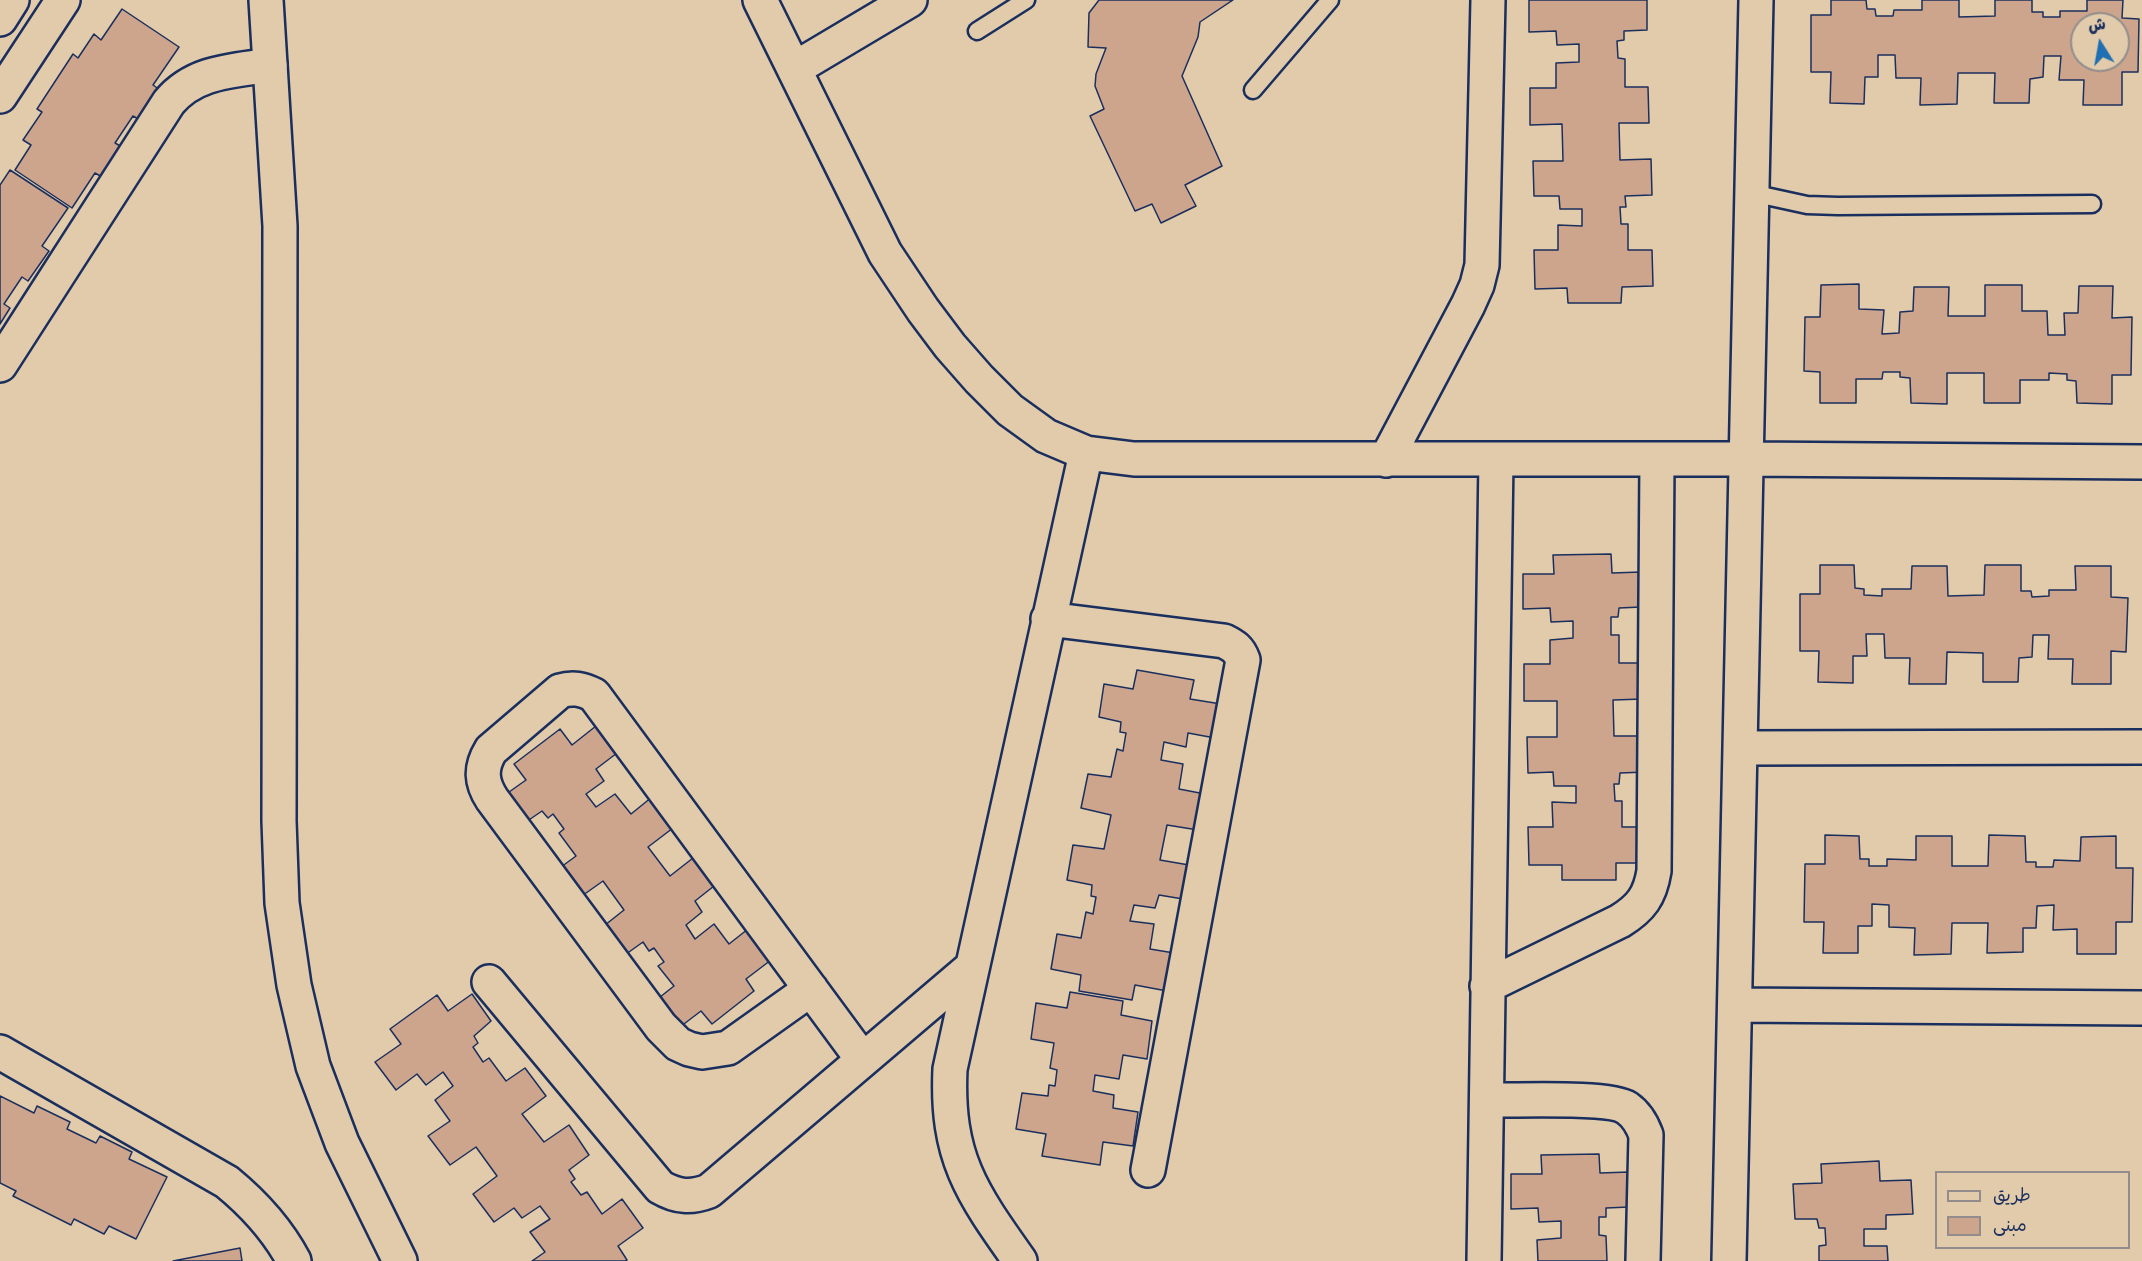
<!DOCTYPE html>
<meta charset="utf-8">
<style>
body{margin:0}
#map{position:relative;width:2142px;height:1261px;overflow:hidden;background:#e1cbaa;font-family:"Indie Flower","Playpen Sans Arabic",sans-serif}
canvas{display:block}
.legend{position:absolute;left:1935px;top:1171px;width:195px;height:78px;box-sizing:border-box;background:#e1cbaa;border:2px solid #928d8c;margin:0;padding:8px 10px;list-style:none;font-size:18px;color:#1b2f5e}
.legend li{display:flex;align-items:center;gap:12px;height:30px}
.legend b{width:30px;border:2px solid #928d8c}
.north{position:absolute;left:2070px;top:12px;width:60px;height:60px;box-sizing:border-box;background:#e1cbaa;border:2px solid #928d8c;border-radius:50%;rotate:349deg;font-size:16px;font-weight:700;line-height:24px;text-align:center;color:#1b2f5e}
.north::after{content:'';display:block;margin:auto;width:21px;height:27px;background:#1f6fb2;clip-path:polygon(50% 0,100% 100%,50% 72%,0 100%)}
</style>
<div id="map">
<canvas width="2142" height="1261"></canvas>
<ul class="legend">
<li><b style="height:8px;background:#e1cbaa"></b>طريق</li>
<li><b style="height:16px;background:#cda58d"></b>مبنى</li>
</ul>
<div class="north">ش</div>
</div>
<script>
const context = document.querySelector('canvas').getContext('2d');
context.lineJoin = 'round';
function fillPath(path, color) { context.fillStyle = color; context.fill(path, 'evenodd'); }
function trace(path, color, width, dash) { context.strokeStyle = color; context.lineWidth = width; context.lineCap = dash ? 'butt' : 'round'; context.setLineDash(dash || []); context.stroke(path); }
const building = new Path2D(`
 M1099,0h134l-33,22 -2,15 -16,39 40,90 -37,19 11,21 -35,17 -9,-19 -17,7 -45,-95 14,-7 -9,-23 1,-12 10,-26 -18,-1 1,-34z
 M1529,0h118v30l-23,1v9l-7,1 1,17 7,1v28h23l1,36h-30l1,37 31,-1 1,36 -27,1 1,11h-6l1,17h7v26h24l1,36 -31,1 -1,16h-53l-1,-15 -32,1 -1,-39h24v-25l24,1v-17h-22l-1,-13h-25l-1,-35h30l-1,-37 -32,1v-37h26v-25l23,-1v-18l-22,1 -1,-14 -27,1z
 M1831,0h35l1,9h8l1,7h17l1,-6h28v-10h37v17l36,-1v-16h37v12h11v5h17v-6h27v-11h36l-1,18 17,1 -1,53h-16v33h-39l1,-25h-25l2,-24h-17l-1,21 -13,2 -1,24h-35l1,-30h-37l-1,31 -37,1 1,-27h-25l-1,-23h-17v22h-13l-1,27 -34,-1 1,-31h-20v-57h20zM2082,24h36v36h-36z
 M122,9l57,38 -26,38 7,5 -20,30 -7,-4 -18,27 7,4 -20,30 -7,-4 -23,35 -57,-38 16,-25 -8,-5 19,-28 -5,-3 36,-55 5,4 16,-24 7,6z
 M10,170l58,38 -26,38 7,5 -21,30 -6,-4 -18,27 6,4 -10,16v-139z
 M1859,284v25l25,1 -2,24 17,-1 1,-21 13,-1 1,-24h35l-1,29h37v-31h37v26h25l1,24h17l-1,-22h14l1,-27h34l-1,32 20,-1 -1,58h-19v29l-35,-1 -1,-22 -9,-1v-6l-18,-1v7h-29v23h-36v-30h-37v31l-36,-1 -1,-25 -10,-1v-5h-17l-1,7h-26v24h-36v-31l-16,-1 1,-54h15l1,-32z
 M1611,554l1,19 29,-1v35l-22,1 -1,9h-7v18h8v28h23l1,36 -30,1 1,36h32v36l-26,1 -1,11h-5l1,17h7v26h24l1,36h-31v17h-54v-15h-33l-1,-38h25l-1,-25 24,1v-17h-22l-1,-14 -25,1 -1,-36h30v-36h-33v-37h26v-24l23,-2v-17l-22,1 -1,-14 -27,1v-35h31l-1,-19z
 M1820,565h34l1,23 9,1v6l18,1v-7h29l1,-23h35l1,30 36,-1 1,-30h36v26h10l1,6 17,-1v-6h27l-1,-24h36v31l17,1 -2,54 -15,-1v33h-39l1,-25h-25l1,-24h-16l-1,22 -13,1 -1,24h-35v-29l-36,-1 -1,32h-37l1,-26h-25l-1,-24h-18l1,22h-14v27l-35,-1 1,-31h-19v-57h20z
 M1137,670l57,10 -4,19 31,5 -6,34 -27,-5 -2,14 -22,-5 -3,18 22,4 -4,25 26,5 -7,36 -31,-5 -7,35 29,5 -6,34 -24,-4 -4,13 -21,-3 -4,16 24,3 -4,25 24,4 -7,38 -32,-6 -3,15 -53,-9 2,-16 -30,-6 6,-35 24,4 5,-26 7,2 3,-17 -5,-1 1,-11 -25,-5 6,-35 31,4 7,-34 -30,-7 7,-34 23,3 6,-28 6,2 3,-18 -6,-1 1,-10 -22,-5 5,-33 29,5z
 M596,726l21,27 -21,16 8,12 -18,13 10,13 19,-13 16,20 21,-17 21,31 -25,19 22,29 23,-18 21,28 -19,15 7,11 -16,13 9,14 19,-15 15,20 19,-15 23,31 -25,19 8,12 -42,33 -11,-13 -25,19 -21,-29 19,-15 -16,-20 6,-4 -10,-14 -5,3 -6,-9 -21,15 -22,-28 24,-19 -21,-29 -24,17 -22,-28 19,-14 -17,-23 5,-4 -11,-15 -5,4 -6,-7 -19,13 -21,-27 24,-17 -12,-16 46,-35 12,16z
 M1825,835l34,1 1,23h9v7h18v-7l29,1v-24h36v30h36l1,-31 36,1 1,26h10v5h17l1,-7 26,1 1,-24 35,-1v32h17l-1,54h-16v32h-39v-25l-24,1 1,-25 -17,1 -1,22h-13v24l-36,1 1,-30h-36l-1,31 -37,1 1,-27 -26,-1v-22l-17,-1v22h-14v27h-35l1,-31h-20l1,-58h20z
 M1070,992l53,9 -2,14 31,6 -5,38 -24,-4 -4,24 -24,-4 -2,16 21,4 -1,13 25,4 -5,34 -30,-4 -3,23 -58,-9 4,-22 -30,-5 6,-36 26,3 1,-11 6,1 2,-16 -7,-2 4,-25 -23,-4 5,-36 31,5z
 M472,994l19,27 -17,15 4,7 -5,4 10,15 6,-4 17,23 19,-13 21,28 -24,18 22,28 25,-17 20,30 -20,15 6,9 -4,3 10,13 6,-3 15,22 20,-15 21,29 -25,18 9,14 -2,1h-93l13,-9 -15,-20 20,-13 -10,-13 -18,12 -8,-10 -20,14 -21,-28 24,-18 -21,-29 -26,18 -22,-29 22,-15 -15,-21 18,-14 -10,-14 -17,13 -9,-11 -21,16 -21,-28 26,-18 -11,-15 47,-34 11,16z
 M0,1096l34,17 3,-7 33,16 -3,7 29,14 4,-7 32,16 -3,7 38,18 -31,62 -27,-13 -5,8 -30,-15 -3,6 -58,-29 3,-5 -16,-8z
 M1599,1154l1,19 29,-1v35l-23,1v9h-7v18l7,1 1,25h-69l-1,-21 24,-2v-17l-22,1 -1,-14 -27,1v-35h31l-1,-19z
 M1879,1161l1,20 31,-1 2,34 -27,1v14h-22v17h23l1,15h-69v-15l7,-1 -1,-17h-6l-2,-9h-22l-2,-35 29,-1 -1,-19z
 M240,1248l2,13h-69z`);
const service = new Path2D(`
 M977,31l49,-31
 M1253,90l77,-90
 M1752,193l55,12 31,1 254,-2`);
const minor = new Path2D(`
 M760,0l125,253 38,57 27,36 29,33 31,31 36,26 40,17 48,6h612l396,3
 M0,19l12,-19
 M794,69l116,-69
 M0,96l63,-96
 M0,365l169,-263c26,-31 64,-31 101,-37
 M1386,460l82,-155 9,-20 5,-20 6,-265
 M1048,619l176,22c10,5 15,8 19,19l-95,510
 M1741,748l401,-1
 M489,982l171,205c17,10 31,11 49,4l262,-223
 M1487,986l133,-65c21,-13 30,-25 34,-50l3,-411
 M811,989l-83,59 -26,4 -13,-3 -11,-5 -17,-17 -169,-228c-11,-17 -12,-31 -1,-49l69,-59c13,-4 22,-2 34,4l269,365
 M1735,1005l407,3
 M0,1052l227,130c28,23 50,47 67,79
 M1487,1100c27,1 122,-4 140,8 10,7 15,16 19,27l-3,126
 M1020,1261c-49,-69 -74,-104 -70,-192l136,-616
 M1484,1261l12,-801
 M1729,1261l27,-1261`);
const tertiary = new Path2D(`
 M266,0l14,226 -1,595 3,82 12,82 19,81 29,77 58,118`);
fillPath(building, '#cda58d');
trace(building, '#1b2f5e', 1.5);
trace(service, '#1b2f5e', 21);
trace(minor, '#1b2f5e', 38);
trace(tertiary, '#1b2f5e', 38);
trace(service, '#e1cbaa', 16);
trace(minor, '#e1cbaa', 33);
trace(tertiary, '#e1cbaa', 33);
</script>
